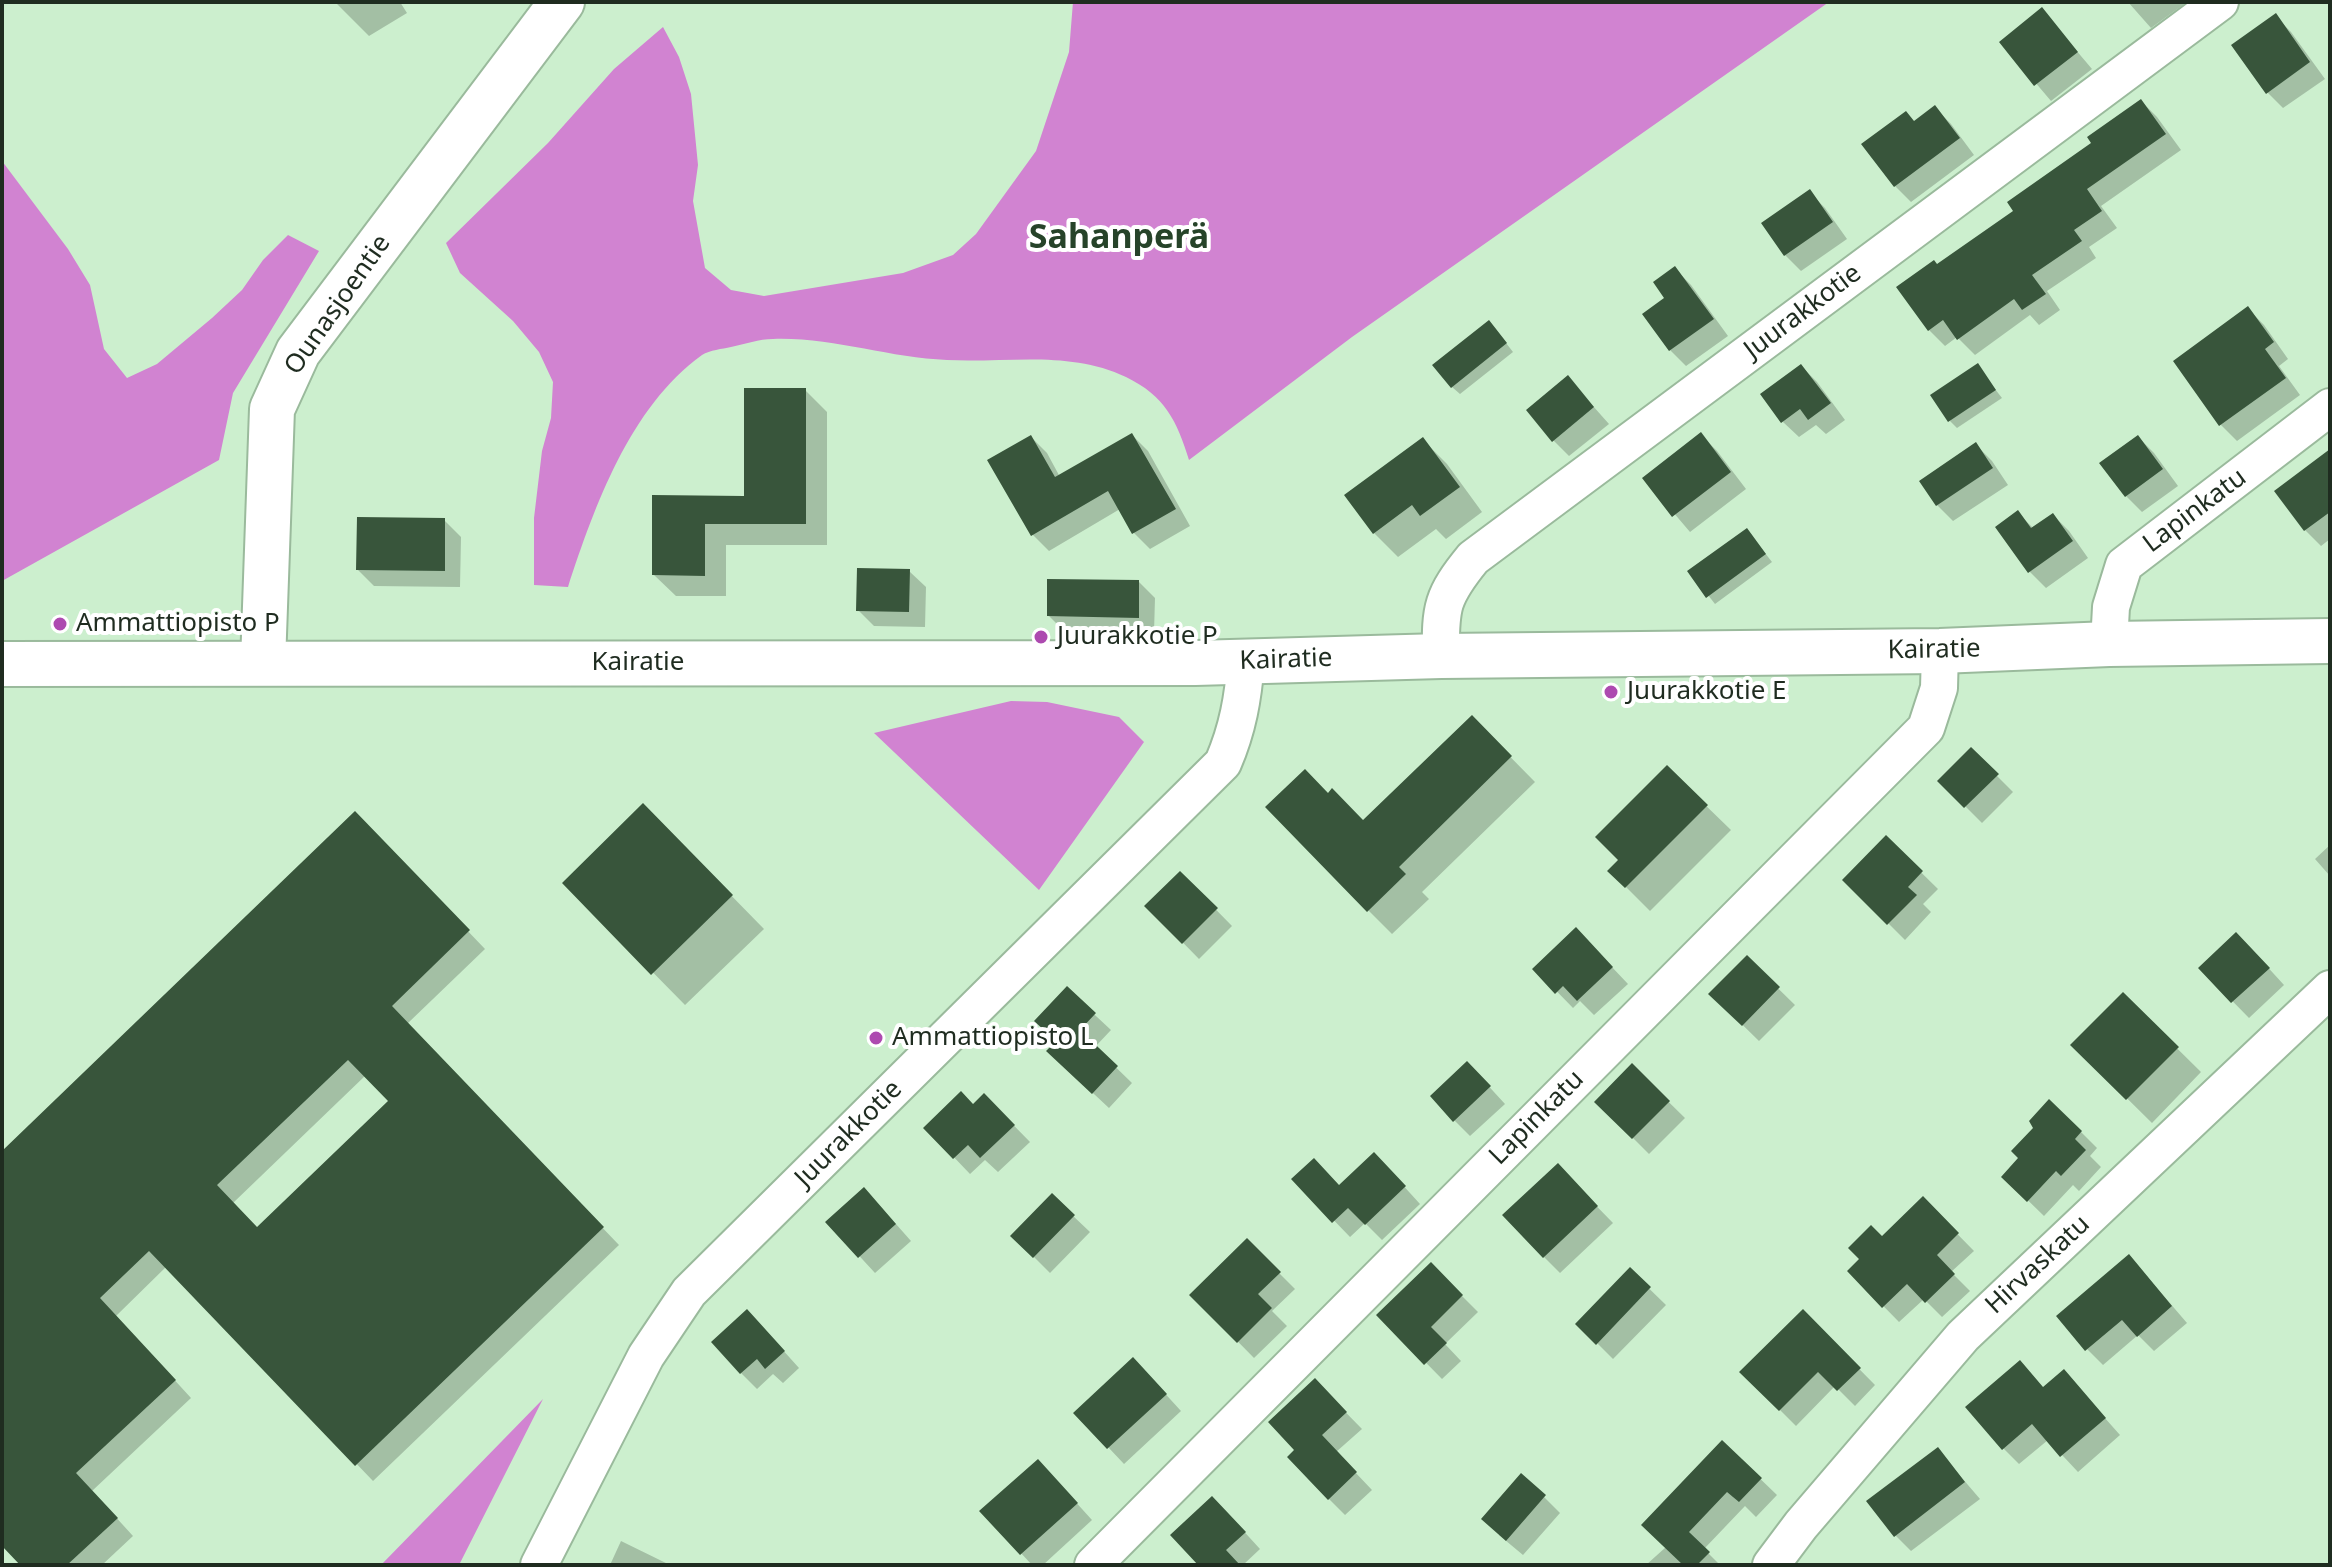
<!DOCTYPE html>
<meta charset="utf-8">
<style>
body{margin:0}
#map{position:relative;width:2332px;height:1567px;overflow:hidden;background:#ccefce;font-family:"Noto Sans",sans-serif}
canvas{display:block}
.frame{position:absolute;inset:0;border:4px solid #1f2c20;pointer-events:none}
</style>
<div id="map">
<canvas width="2332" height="1567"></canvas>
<div class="frame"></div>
</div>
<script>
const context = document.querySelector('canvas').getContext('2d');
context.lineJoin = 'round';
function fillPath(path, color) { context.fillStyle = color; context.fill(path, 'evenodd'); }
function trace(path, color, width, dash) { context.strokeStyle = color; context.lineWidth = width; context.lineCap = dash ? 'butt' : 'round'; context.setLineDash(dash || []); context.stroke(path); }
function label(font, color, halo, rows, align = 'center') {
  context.font = font + ' "Noto Sans",sans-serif'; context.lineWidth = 8; context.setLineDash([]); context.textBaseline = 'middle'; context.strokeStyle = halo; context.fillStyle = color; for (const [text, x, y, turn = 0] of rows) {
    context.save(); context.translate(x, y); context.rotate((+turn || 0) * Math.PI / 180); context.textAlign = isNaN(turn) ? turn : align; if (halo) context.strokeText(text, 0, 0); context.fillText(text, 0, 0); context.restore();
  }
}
const forest = new Path2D(`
 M1073,2h756l-477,335 -163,123c-12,-39 -24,-64 -63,-83 -56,-27 -119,-14 -179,-17 -58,-2 -115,-23 -174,-21 -14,0 -28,5 -42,8 -9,2 -21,3 -29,8 -72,52 -107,150 -134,232l-34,-2v-67l8,-67 9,-33 2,-36 -14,-30 -26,-31 -53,-48 -14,-30 102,-100 66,-74 49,-42 16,30 12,37 7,71 -5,36 12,67 26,22 33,6 139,-23 50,-18 23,-21 60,-83 33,-99z
 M2,161l66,88 22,36 14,64 23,29 30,-14 55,-46 30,-28 21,-30 25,-25 31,16 -86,142 -14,67 -217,121z
 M1011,701l36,1 72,15 25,25 -105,148 -165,-157z
 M543,1399l-84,166h-78z`);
const shadow = new Path2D(`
 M335,2h65l7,11 -38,23z
 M2128,2h59l-36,26z
 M2042,10l50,59 -41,32 -50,-59z
 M2275,16l16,16 34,47 -42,29 -16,-16z
 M2141,101l16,16 24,33 -80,56 16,22 -28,19 7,11 -49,33 13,19 -21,15 -9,-10 -55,40 -18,-18 -12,9 -16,-16 9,-64 78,-54z
 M1935,108l16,16 23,31 -63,47 -16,-16 20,-64z
 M1809,192l16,16 22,31 -46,32 -16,-16z
 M1675,269l16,16 37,51 -42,30 -16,-16 -3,-52z
 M2248,309l16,16 24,34 -9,7 21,29 -63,46 -16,-16 -45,-64z
 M1496,330l17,22 -53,42 -8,-7z
 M1801,366l16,16 28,38 -19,14 -10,-9 -17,12 -16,-15z
 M1977,366l25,32 -45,30 -7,-7z
 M1568,378l41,46 -40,32 -16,-16z
 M805,390l22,22v133h-101v51h-50l-22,-21v-78l92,1z
 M1132,435l16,16 42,75 -40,23 -16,-16 -14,-24 -71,42 -16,-16 -2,-98 16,16 13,24z
 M1701,435l16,16 29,38 -56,43 -46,-54z
 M2138,437l16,16 24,33 -36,26 -16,-16z
 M1423,440l24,24 35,48 -36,27 -10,-10 -38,28 -24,-24z
 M1976,445l16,16 16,24 -55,36 -16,-16z
 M2330,452v87l-9,7 -16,-16z
 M2018,513l16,16 19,-14 16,16 19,27 -42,30 -16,-16z
 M444,520l17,17 -1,50 -86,-1 -16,-16z
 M1747,530l25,32 -57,42 -25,-32z
 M909,571l17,16 -1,40 -51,-1 -16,-16z
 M1139,582l16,16 -1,35 -89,-1 -16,-16z
 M1471,717l64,65 -113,110 7,7 -37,35 -24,-24 -40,-115 35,27z
 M1971,750l42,42 -31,31 -42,-42z
 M1667,768l64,62 -81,81 -40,-40 10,-11z
 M372,831l113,118 -78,75 212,221 -246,236 -206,-215 -51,50 75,82 -99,93 41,45 -31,29h-79l-21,-22v-390zM366,1075l25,26 -134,128 -24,-26z
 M675,838l89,91 -79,76 -120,-122z
 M1886,838l52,51 -15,15 8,8 -26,28 -60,-60z
 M2330,845v31l-15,-17z
 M1180,873l52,53 -33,33 -52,-53z
 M1592,946l36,38 -34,31 -14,-14 -7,7 -38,-39z
 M2252,950l32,35 -35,33 -49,-50z
 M1747,958l48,47 -36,36 -48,-47z
 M1067,989l44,41 -16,17 37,36 -23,25 -44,-41 -7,-26z
 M2123,995l78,77 -49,51 -79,-78z
 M1632,1066l53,52 -36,36 -52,-52z
 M1483,1080l22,24 -35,32 -16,-16z
 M984,1095l46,47 -32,30 -13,-12 -15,14 -44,-46 47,-22z
 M2081,1132l16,16 -7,8 11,11 -22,24 -6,-6 -29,31 -40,-39 17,-19z
 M1390,1171l30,33 -38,36 -17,-17 -15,14 -56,-58 45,8z
 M1573,1182l40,41 -53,50 -16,-16z
 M1052,1196l38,36 -40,41 -37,-37z
 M1923,1199l51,52 -23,21 19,19 -28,26 -18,-18 -25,23 -50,-51z
 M880,1206l31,35 -36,32 -47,-51z
 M1247,1241l48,48 -23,22 15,15 -33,32 -62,-63z
 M1431,1265l47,47 -33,32 16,17 -19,18 -63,-64z
 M1630,1270l36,35 -53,54 -35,-35z
 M2144,1273l43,50 -33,28 -16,-16 -35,30 -16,-16z
 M1803,1312l72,73 -20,21 -20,-20 -39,40 -54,-54z
 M763,1328l36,40 -16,15 -10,-9 -16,15 -16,-16z
 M2064,1372l56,63 -42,37 -30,-32 -29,24 -16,-16 41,-59z
 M1149,1376l32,35 -57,53 -48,-51z
 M1315,1381l47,48 -26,23 36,38 -27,25 -16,-16 -33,-49z
 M1722,1442l55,53 -21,22 -11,-11 -41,43 16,16h-74l20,-18z
 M1938,1450l42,49 -69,52 -16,-16z
 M1053,1477l39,43 -49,45h-11l-50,-54z
 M1544,1497l16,16 -37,42 -24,-20z
 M1228,1514l32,35 -17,16h-42z
 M621,1541l49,24h-60z`);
const building = new Path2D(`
 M2042,7l36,45 -44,34 -35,-44z
 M2276,13l34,49 -44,32 -35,-49z
 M2141,99l25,35 -79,55 15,22 -28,19 8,11 -50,34 14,19 -24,16 -8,-11 -57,41 -14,-20 -15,11 -32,-44 38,-27 3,4 76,-53 -6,-9 84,-59 -4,-6z
 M1935,105l25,33 -66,49 -33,-43 45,-33 8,10z
 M1810,189l23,33 -49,34 -23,-33z
 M1675,266l39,53 -45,32 -27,-37 22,-16 -11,-16z
 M2248,306l26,36 -9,7 21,29 -67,48 -46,-65z
 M1489,320l18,23 -56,45 -19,-23z
 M1978,363l18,27 -48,32 -18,-27z
 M1801,364l30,39 -23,17 -8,-11 -19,14 -21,-29z
 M1568,375l26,32 -42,35 -26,-32z
 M744,388h62v136h-101v52l-53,-1v-80l92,1z
 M1701,432l30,40 -59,45 -30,-39z
 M1132,433l44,76 -44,25 -24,-43 -77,45 -44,-76 44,-25 24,42z
 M2138,435l25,34 -38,28 -26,-34z
 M1423,437l37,50 -40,29 -8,-11 -39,29 -29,-39z
 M1976,442l17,26 -57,38 -17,-25z
 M2330,449v63l-26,19 -30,-40z
 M2018,510l13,18 22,-15 20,28 -45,32 -33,-46z
 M357,517l88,1v53l-89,-1z
 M1747,528l19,26 -60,44 -19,-27z
 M857,568l53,1 -1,43 -53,-1z
 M1047,579l92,1v38l-92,-2z
 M1472,715l40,41 -113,111 7,7 -39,38 -102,-105 40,-38 23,24 4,-5 31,32z
 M1971,747l28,27 -35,34 -27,-27z
 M1667,765l41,40 -83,83 -18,-17 11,-11 -23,-23z
 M643,803l90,92 -82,80 -89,-92z
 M355,811l115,119 -78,76 212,221 -249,239 -206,-215 -49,47 76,82 -100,93 42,45 -51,47h-47l-18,-19v-395zM348,1060l40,41 -131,126 -40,-42z
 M1886,835l37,36 -15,16 9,8 -30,30 -45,-45z
 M1180,871l38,37 -36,36 -38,-38z
 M1576,927l37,40 -36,34 -14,-15 -8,8 -23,-25z
 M2236,932l34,36 -39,35 -33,-35z
 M1747,955l33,32 -38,39 -34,-32z
 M1067,986l29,27 -16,17 38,36 -26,28 -46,-43 10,-10 -22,-20z
 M2123,992l56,55 -53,53 -56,-55z
 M1467,1061l24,25 -38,36 -23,-26z
 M1632,1063l38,38 -38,38 -38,-37z
 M961,1091l12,13 11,-11 31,32 -35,33 -12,-13 -15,14 -30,-31z
 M2049,1099l33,32 -7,8 11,11 -25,26 -5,-5 -29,31 -26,-25 17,-19 -7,-7 22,-23 -4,-7z
 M1374,1152l32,34 -41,39 -17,-17 -16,15 -41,-44 23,-21 25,27z
 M1558,1163l40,43 -55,52 -41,-43z
 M864,1187l32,37 -38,34 -33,-36z
 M1052,1193l23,22 -42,43 -23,-22z
 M1923,1196l36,37 -22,22 18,19 -30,29 -18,-19 -25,24 -35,-37 12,-12 -11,-11 23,-23 11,11z
 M1247,1238l34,34 -23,22 14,14 -35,35 -48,-48z
 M2129,1254l43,52 -35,31 -15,-17 -37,31 -29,-35z
 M1431,1262l32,33 -32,32 16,16 -23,22 -48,-50z
 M1630,1267l21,20 -55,58 -21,-21z
 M747,1309l38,42 -20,18 -8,-10 -17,15 -29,-32z
 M1803,1309l58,59 -24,23 -19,-19 -39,39 -40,-39z
 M1133,1357l34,37 -60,55 -34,-36z
 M2020,1360l23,27 21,-18 42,49 -46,39 -28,-33 -30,26 -37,-43z
 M1315,1378l32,34 -25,23 35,37 -29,28 -41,-43 7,-7 -26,-28z
 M1722,1440l40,38 -23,24 -12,-10 -38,40 21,20 -13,13h-14l-42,-40z
 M1938,1447l27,35 -71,55 -28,-36z
 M1038,1459l40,44 -58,52 -41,-44z
 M1521,1473l25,22 -40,46 -25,-22z
 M1212,1496l34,36 -20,18 14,15h-42l-28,-30z`);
const minor = new Path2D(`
 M2109,644l2,-37 13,-42 206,-158
 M1441,656c-1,-49 1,-60 32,-98l747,-556
 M539,1565l107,-209 43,-64 534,-529c15,-35 20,-65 23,-102
 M1093,1565l833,-837 13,-40 1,-37
 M1771,1565l30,-40 162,-189 367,-347`);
const tertiary = new Path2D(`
 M263,663l9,-254 26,-57 264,-350`);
const secondary = new Path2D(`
 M2,664l1193,-1 246,-7 499,-5 169,-7 221,-3`);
const markers = [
 [60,624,8,"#ad4ab0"],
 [1041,637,8,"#ad4ab0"],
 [1611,692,8,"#ad4ab0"],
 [876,1038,8,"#ad4ab0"]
];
const streetNames = [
 ["Ounasjoentie",338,305,-55],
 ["Juurakkotie",1803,312,-37],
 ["Lapinkatu",2195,511,-37],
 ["Kairatie",1934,650,-1],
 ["Kairatie",1286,660,-2],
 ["Kairatie",638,663],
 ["Lapinkatu",1537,1118,-45],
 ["Juurakkotie",849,1134,-45],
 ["Hirvaskatu",2038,1265,-43]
];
const poiNames = [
 ["Ammattiopisto P",76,624],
 ["Juurakkotie P",1057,637],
 ["Juurakkotie E",1627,692],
 ["Ammattiopisto L",892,1038]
];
const districtNames = [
 ["Sahanperä",1119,238]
];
fillPath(forest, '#d183d1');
fillPath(shadow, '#0003');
fillPath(building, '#38553b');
trace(minor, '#9aba9c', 40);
trace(tertiary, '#9aba9c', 48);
trace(secondary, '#9aba9c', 48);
trace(minor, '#fff', 36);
trace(tertiary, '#fff', 44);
trace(secondary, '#fff', 44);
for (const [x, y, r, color] of markers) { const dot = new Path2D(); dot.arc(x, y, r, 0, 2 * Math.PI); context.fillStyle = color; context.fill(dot); trace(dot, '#fff', 3); }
label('26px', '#1f2c20', '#fff', streetNames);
label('26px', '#1f2c20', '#fff', poiNames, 'left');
label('bold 34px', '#264329', '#fff', districtNames);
</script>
